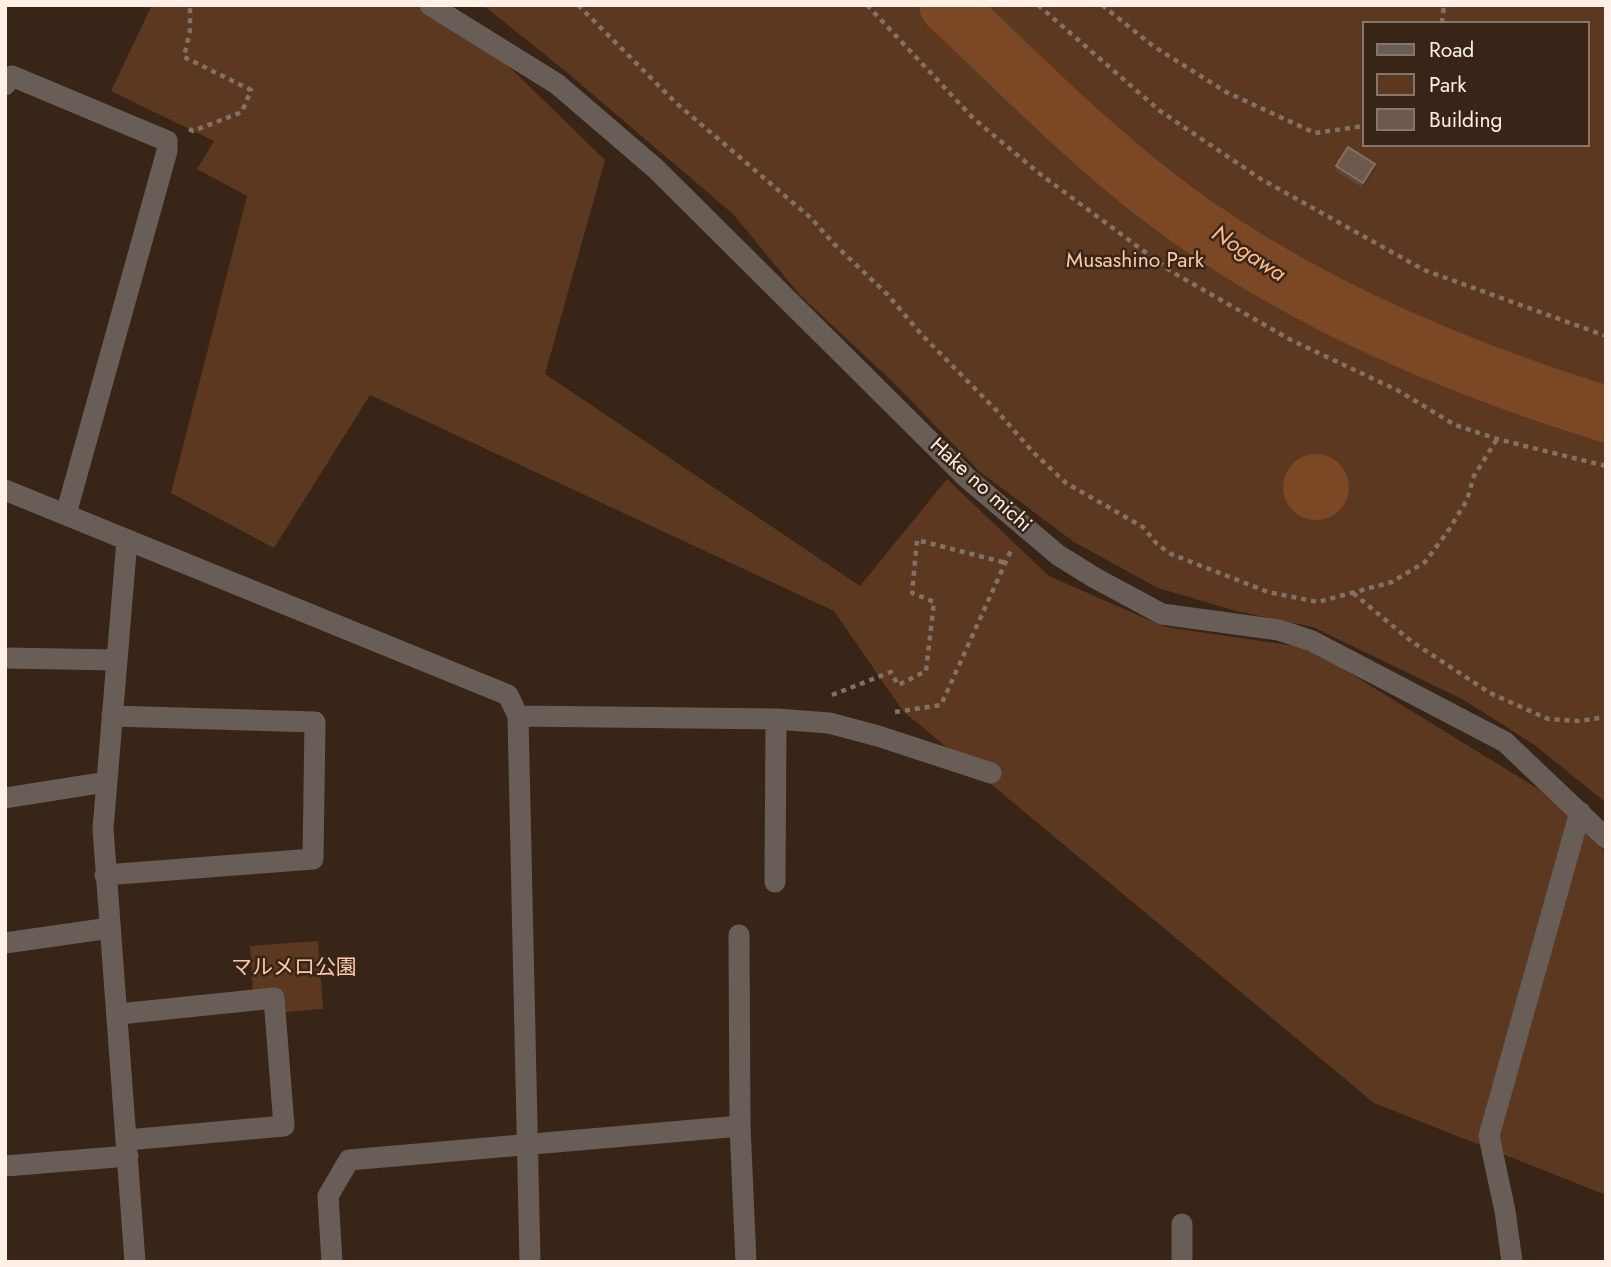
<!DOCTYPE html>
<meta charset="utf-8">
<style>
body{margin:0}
#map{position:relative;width:1611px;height:1267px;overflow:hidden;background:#392517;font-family:Jost,sans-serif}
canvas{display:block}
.frame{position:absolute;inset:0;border:7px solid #feefe7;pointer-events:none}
.legend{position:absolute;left:1362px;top:21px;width:228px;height:126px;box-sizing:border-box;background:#392517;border:2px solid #88766a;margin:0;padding:9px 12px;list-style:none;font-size:21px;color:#feefe7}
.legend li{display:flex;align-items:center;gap:14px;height:35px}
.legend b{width:35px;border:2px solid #88766a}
</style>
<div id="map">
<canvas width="1611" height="1267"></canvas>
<div class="frame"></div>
<ul class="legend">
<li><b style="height:9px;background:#695e57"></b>Road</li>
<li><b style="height:19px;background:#5c3820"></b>Park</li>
<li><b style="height:19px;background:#6e594c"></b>Building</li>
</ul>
</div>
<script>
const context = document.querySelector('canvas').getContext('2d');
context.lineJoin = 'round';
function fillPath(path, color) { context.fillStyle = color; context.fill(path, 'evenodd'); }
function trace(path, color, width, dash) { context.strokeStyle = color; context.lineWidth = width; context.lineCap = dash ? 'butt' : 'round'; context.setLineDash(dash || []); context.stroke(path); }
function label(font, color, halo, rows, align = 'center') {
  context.font = font + ' Jost,"Noto Sans JP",sans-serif'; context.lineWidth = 5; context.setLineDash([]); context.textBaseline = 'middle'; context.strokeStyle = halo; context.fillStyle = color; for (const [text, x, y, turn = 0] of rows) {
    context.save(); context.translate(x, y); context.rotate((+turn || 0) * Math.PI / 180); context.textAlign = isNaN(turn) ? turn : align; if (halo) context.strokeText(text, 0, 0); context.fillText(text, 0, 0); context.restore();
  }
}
const green = new Path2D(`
 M152,5h284l17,7 152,148 -60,214 315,212 87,-107 102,97 116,51 144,21 236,145 61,59v343l-232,-92 -471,-392 -69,-100 -464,-216 -96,153 -103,-55 76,-297 -50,-27 17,-28 -103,-50z
 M483,5h1123v798l-70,-57 -72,-46 -151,-73 -77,-16 -78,-23 -84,-46 -95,-71 -82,-85 -97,-91 -67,-81 -169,-144zM1364,23h224v122h-224z
 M318,941l5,68 -39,3 -2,-21 -29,2 -3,-47z`);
const water = new Path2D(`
 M1283 487a33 33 0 1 1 66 0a33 33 0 1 1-66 0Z`);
const river = new Path2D(`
 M947,5c73,69 144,142 225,202 129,96 281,160 434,207`);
const path = new Path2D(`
 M578,5l98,98 135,115 23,26 53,50 34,40 75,76 37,42 33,31 77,44 14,17 14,10 97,38 50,10 74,-20 33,-20 23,-31 19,-31 7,-24 23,-37
 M867,5l107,114 66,55 132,98 119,68 108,51 56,34 42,14 109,27
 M1038,5l122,106 101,68 163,91 182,66
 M1102,5l51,41 73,46 89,41 49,-7
 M1442,23l2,-18
 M189,129l4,2 49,-19 9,-22 -67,-33 6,-27v-25
 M1353,593l58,48 79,52 58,26 31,2 27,-4
 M832,695l59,-23 7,13 28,-14 8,-69 -22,-9 5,-53 89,23
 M895,712l46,-7 71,-157`);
const minor = new Path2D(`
 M430,5l127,79 99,85 311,309 91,77 37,23 67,36 117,16 33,11 193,101 101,96
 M5,85l7,-9 155,65v10l-101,363
 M5,490l503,205 10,21 12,546
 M127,540l-24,289 32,433
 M5,658l112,2
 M518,716l258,3 53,4 49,13 113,37
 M5,798l101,-16
 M105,875l208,-16 2,-137 -203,-6
 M775,882l1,-163
 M739,935l1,191 6,136
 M5,943l105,-15
 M119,1014l155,-16 10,128 -157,14
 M5,1166l123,-10
 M1182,1224v38
 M332,1262l-4,-66 21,-36 391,-34
 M1512,1262l-7,-51 -16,-75 91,-324`);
const wall = new Path2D(`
 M1336,166l39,4 -12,18 -27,-17z`);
const shadedWall = new Path2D(`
 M1375,164v6l-12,18v-5z`);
const building = new Path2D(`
 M1348,147l27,17 -12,19 -27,-17z`);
const parkNames = [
 ["Musashino Park",1135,262],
 ["マルメロ公園",294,969]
];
const streetNames = [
 ["Hake no michi",980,486,42]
];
const waterNames = [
 ["Nogawa",1248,255,33]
];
fillPath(green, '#5c3820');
fillPath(water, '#7b4724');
trace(river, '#7b4724', 56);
trace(path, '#847166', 4.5, [5, 5]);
trace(minor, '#695e57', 21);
fillPath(wall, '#5d4739');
fillPath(shadedWall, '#473224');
fillPath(building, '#6e594c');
trace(building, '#857064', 2);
label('21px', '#fbc9ab', '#392517', parkNames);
label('21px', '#feefe7', '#392517', streetNames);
label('italic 23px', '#f9b88f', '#392517', waterNames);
</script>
